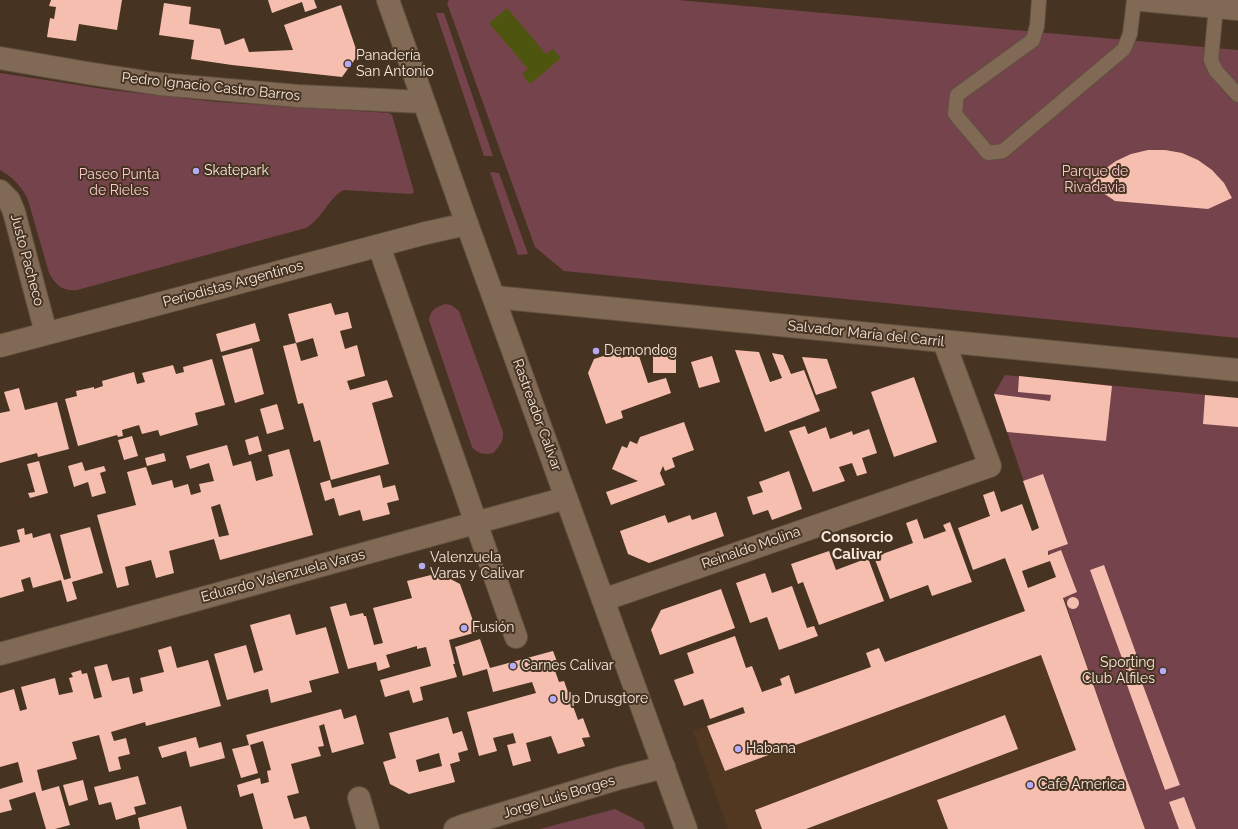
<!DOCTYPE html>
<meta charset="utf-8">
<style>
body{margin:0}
canvas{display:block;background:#473321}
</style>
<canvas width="1238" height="829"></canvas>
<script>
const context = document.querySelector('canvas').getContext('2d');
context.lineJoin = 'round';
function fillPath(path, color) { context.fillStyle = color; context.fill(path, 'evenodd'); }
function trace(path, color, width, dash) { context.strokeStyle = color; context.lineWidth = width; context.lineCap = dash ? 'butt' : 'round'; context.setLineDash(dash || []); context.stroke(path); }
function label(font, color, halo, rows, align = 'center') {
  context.font = font + ' Raleway,sans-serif'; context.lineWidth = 4; context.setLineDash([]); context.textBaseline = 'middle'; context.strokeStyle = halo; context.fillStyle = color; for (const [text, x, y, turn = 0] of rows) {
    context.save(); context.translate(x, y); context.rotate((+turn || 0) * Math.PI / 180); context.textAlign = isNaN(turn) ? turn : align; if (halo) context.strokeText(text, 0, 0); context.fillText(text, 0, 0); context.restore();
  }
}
const built = new Path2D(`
 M1063,598l51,146 31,85h-417l-35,-98z`);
const green = new Path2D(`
 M449,0h229l560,50v288l-674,-67 -29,-24 -88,-244z
 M436,13h8l49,143h-9z
 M0,73l110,17 107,12 172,11 3,2 22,77 -3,2 -67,-4c-14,6 -22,29 -38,38l-229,62c-14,2 -21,-5 -28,-17l-21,-73c-6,-13 -15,-23 -28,-30z
 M490,172l9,1 29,81 -10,1z
 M445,304l6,1 8,6 44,121c1,9 -4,15 -10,21 -9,2 -15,1 -21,-6l-43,-127c2,-11 6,-12 16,-16z
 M1005,375l233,23v431h-93l-31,-85 -120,-350z
 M615,809l28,14 2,6h-105z`);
const water = new Path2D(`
 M507,8l39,46 7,-5 8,9 -31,26 -8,-10 6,-5 -39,-46z`);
const building = new Path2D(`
 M51,0h71l-5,30 -38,-6 -3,17 -29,-4 3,-19 4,1 2,-12 -7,-1z
 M268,0h46l3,8 -12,4 -3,-10 -30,11z
 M164,3l27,4 -2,17 31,5 5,16 19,-7 5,14 44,-2 -9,-25 57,-20 17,50 -16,22 -110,-12 -41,-6 3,-19 -35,-5z
 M1148,150h17l17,3 16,7 14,10 12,13 8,15 -24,11 -93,-8 -25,-17 12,-13 14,-10 15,-7z
 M331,303l4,12 13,-3 4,16 -12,3 5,18 12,-4 8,31 -18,5 3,9 37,-10 6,17 -21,6 17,61 -58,16 -11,-40 -6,2 -11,-39 -5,1 -15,-58 13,-3 5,18 17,-5 -5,-18 -17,5 -8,-29z
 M255,323l5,18 -39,11 -5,-18z
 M653,347h23v26h-23z
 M252,348l12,46 -29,9 -13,-47z
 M735,350l24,2 11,30 12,-4 -10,-25 11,2 8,19 13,-4 16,41 -55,21z
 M619,351l2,7 17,-5 10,30 18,-5 5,15 -50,18 2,7 -17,6 -18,-51 6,-14z
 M712,356l8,26 -21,6 -8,-26z
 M802,357l25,2 10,29 -21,7z
 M212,359l13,46 -30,8 3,12 -38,11 -2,-6 -16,4 -3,-9 -17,5 1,6 -5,1 -1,-2 -39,11 -13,-47 12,-3 -1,-5 18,-4v2l9,-3 -1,-5 32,-9 3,12 8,-2 -3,-9 31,-8 3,9 8,-2 -1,-5z
 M1019,376l93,10 -6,55 -99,-9 -13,-38 56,7 1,-6 -33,-3z
 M914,377l23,65 -43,15 -23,-65z
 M19,388l6,22 32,-8 12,47 -31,8 -1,-4 -37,10v-50l10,-2 -6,-19z
 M1205,395l33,3v29l-35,-3z
 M277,404l7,25 -17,5 -7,-25z
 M684,422l10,28 -22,8 3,9 -10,4 -2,-5 -3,7 5,12 -54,20 -5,-13 32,-11 -26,-12 10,-23 5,2 3,-7 7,3 3,-7z
 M805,426l3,8 18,-7 4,12 22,-8 1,4 16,-6 8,24 -15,5 5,15 -10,3 -5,-13 -13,4 6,14 -32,11 -24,-61z
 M132,436l6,20 -14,4 -6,-20z
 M258,436l4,15 -13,4 -4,-15z
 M227,445l6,21 18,-5 5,20 17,-5 -5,-21 21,-6 24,86 -93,25 -6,-21 -45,12 5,22 -18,5 -5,-18 -26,7 4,18 -12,3 -20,-73 39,-10 -9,-33 19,-5 6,18 20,-5 2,8 14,-4 3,11 10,-3 -2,-8 15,-3 -5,-18 -19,6 -4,-13zM220,504l9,31 -10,2 -8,-30z
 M164,453l2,8 -19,5 -2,-8z
 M39,461l9,32 -18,5 -2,-5 7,-1 -8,-28z
 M82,462l3,9 19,-5 2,5 -6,2 6,20 -14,4 -4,-15 -14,5 -6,-21z
 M789,471l13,38 -30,11 -4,-10 -15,5 -6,-18 16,-5 -4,-10z
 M1043,474l25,70 -20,7v4l13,-5 16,42 -14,6 51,146 31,85h-197l-11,-29 139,-50 -35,-95 -316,116 -18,-45 38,-13 -2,-6 -33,12 -7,-20 -19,7 -10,-26 20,-7 -7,-20 48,-17 11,32 6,-2 10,26 20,-7 -2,-6 9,-4 6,19 76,-27 -5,-14 13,-5 6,14 140,-51 -20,-53 -32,12 -15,-42 32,-12 -7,-21 11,-4 7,21 21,-8 10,27 7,-3 -16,-47zM1050,561l6,16 -28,11 -6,-17z
 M380,475l3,13 12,-3 4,15 -12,3 3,11 -27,7 -3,-11 -21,6 -5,-18 -9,3 -5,-18 10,-3 2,8z
 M716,512l8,24 -75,27 -21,-9 -8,-23 45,-16 3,8 22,-8 2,5z
 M917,519l7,20 22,-8 -3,-6 7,-3 22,60 -40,14 -4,-11 -38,14 -16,-42 39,-14 -7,-20z
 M90,527l13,46 -31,9 5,17 -10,3 -6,-22 -28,8 -3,-11 -9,3 3,11 -24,7v-51l20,-5 -3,-12 7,-2 1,7 7,-2 1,5 17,-5 14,47 7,-2 -11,-43z
 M829,551l7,19 32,-12 16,43 -65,24 -16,-43 -5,2 -7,-20z
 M1104,565l37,102 -14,5 -37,-102z
 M439,573l21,11 17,48 -28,8 6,24h-2l4,13 -37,10 3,13 -10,3 -4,-13 -24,7 -5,-17 51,-14 -5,-19 -9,2v-3l-31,9 4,12 -12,4 -2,-9 -28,7 -18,-62 16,-4 4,13 13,-3 1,3h2l8,29 9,-2 -10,-35 39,-10 -5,-17z
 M765,573l7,20 20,-7 15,42 7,-2 4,10 -39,14 -12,-33 -17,6 -14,-40z
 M721,589l14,39 -75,27 -9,-25 10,-20z
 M1067 603a6 6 0 1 1 12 0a6 6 0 1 1-12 0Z
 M290,614l6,21 30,-8 13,46 -30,8 3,11 -41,11 -3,-14 -41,11 -13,-46 32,-9 8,28 9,-3 -13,-45z
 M480,639l10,29 63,-17 6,16 -5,1 5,14 5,-1 14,39 5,-2 7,19 -8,1 3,8 -27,8 -7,-18 -25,7 5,18 -18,5 -6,-21 9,-2 -3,-10 -20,5 4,13 -18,5 -12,-44 69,-19 -4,-11 -39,10 -6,-23 -24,7 -8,-29z
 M171,646l6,22 31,-8 13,46 -75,20 -1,-4 -34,10 3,9 12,-3 4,16 -12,3 3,12 -12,3 -10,-37 -27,7 5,17 -40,11 5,21 17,-5 11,39 -15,4h-9l-11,-37 -26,8 3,10 -12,3v-24l23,-7 -5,-20 -18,5v-74l14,-4 6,22 7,-2 -6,-22 34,-9 4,17 14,-3 -4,-14 4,-1 -2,-4 10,-3 1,4 5,-1 7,26 8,-2 -8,-30 13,-3 5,17 17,-4 4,17 10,-3 -3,-13 24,-6 -6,-22z
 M1141,680l39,105 -15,5 -38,-105z
 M341,709l3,10 12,-4 8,29 -32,9 -8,-29 -5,2 5,20 -6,1 3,9 -30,8 8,29 -12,3 7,23 12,-3 4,13h-47l-10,-36 -13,4 -3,-12 23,-7 1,6 8,-2 -2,-11 4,-1 -8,-29 -13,4 8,28 -17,5 -9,-29 17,-4 -3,-10z
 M1005,715l13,34 -212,80h-44l-7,-19z
 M448,717l5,17 9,-3 6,19 -10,3 2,8 -10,3 5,18 -46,12 -19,-10 -7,-22 13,-4 -7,-25zM439,753l3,13 -23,6 -3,-12z
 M196,737l3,11 22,-6 4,16 -35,9 -4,-16 -24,7 -4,-11z
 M138,776l8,28 -12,3 2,7 -20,6 -5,-18 -12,3 -5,-18z
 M83,780l5,20 -19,6 -6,-21z
 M1184,797l12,32h-17l-10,-27z
 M181,806l6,23h-47l-2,-11z`);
const service = new Path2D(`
 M1039,0l-2,26 -4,14 -76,55 -2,19 33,39 15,-2 121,-102 6,-15 4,-34
 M1216,7l-5,53 5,11 22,24`);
const minor = new Path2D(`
 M0,58l87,15 72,11 139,12 125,6
 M0,191l9,9 5,12 32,121
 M379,246l137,391
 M0,346l426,-113 41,-9
 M603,600l387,-134 -46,-124
 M0,654l566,-156
 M359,798l9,31
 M455,829l10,-4 155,-47 44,-11`);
const tertiary = new Path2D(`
 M1142,0l96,9
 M494,297l744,73`);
const secondary = new Path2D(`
 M388,0l79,224 219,605`);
const markers = [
 [348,64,4,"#b5acf8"],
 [196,171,4,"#b5acf8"],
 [596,351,4,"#b5acf8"],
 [422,566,4,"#b5acf8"],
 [464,628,4,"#b5acf8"],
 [513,666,4,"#b5acf8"],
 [1163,671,4,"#b5acf8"],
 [553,699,4,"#b5acf8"],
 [738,749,4,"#b5acf8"],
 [1030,785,4,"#b5acf8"]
];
const poiNames = [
 ["Panadería",356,56],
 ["San Antonio",356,72],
 ["Skatepark",204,171],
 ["Demondog",604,351],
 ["Valenzuela",430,558],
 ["Varas y Calivar",430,574],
 ["Fusión",472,628],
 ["Sporting",1155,663,"right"],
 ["Club Alfiles",1155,679,"right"],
 ["Carnes Calivar",521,666],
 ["Up Drusgtore",561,699],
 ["Habana",746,749],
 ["Café America",1038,785]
];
const streetNames = [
 ["Pedro Ignacio Castro Barros",211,87,6],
 ["Justo Pacheco",27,260,75],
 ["Periodistas Argentinos",233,284,-15],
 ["Salvador María del Carril",866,334,6],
 ["Rastreador Calivar",537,415,70],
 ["Reinaldo Molina",751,548,-19],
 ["Eduardo Valenzuela Varas",283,576,-15],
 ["Jorge Luis Borges",559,797,-17]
];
const parkNames = [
 ["Parque de",1095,172],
 ["Rivadavia",1095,188],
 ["Paseo Punta",119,175],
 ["de Rieles",119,191]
];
const neighbourhoodNames = [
 ["Consorcio",857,537],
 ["Calivar",857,554]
];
fillPath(built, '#523821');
fillPath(green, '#75434b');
fillPath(water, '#4e550e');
fillPath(building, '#f6beaf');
trace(service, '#61503f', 16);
trace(minor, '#61503f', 24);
trace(tertiary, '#61503f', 24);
trace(secondary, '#61503f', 24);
trace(service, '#806a56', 14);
trace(minor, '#806a56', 22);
trace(tertiary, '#806a56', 22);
trace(secondary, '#806a56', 22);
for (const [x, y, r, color] of markers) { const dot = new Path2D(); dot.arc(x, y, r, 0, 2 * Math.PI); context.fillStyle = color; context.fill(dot); trace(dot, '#473321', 1.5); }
label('14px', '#f6e8dd', '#473321', poiNames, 'left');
label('14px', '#f6e8dd', '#473321', streetNames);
label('14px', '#fbc9cf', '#473321', parkNames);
label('bold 15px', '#f6e8dd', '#473321', neighbourhoodNames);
</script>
